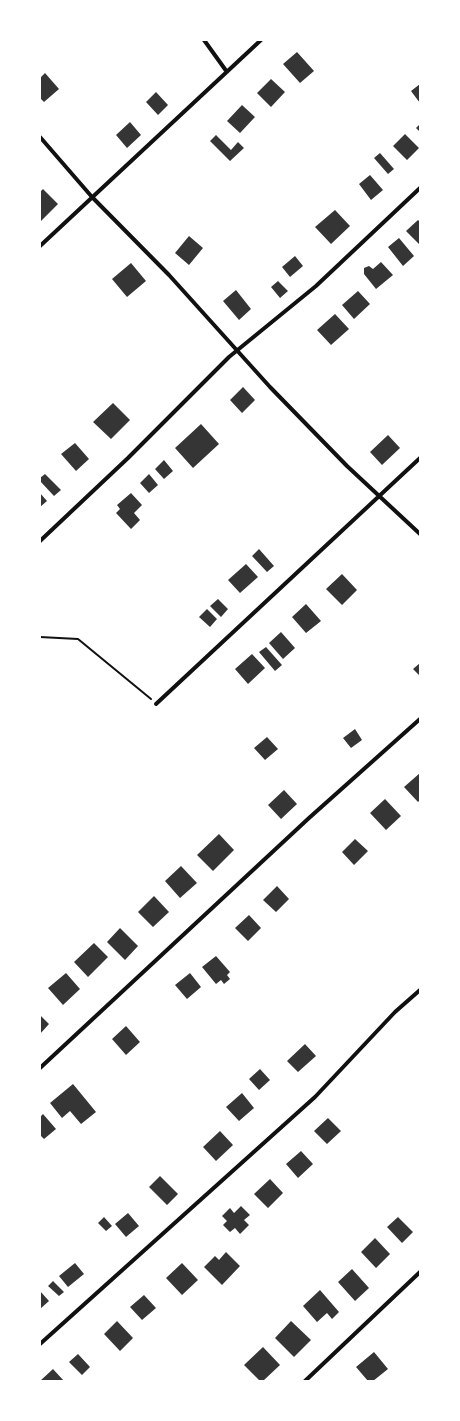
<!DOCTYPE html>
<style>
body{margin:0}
#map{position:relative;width:460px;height:1421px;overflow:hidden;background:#fff;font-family:"Fira Sans",sans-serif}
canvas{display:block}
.frame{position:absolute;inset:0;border:41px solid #fff;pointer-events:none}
</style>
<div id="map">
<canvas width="460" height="1421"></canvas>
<div class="frame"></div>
</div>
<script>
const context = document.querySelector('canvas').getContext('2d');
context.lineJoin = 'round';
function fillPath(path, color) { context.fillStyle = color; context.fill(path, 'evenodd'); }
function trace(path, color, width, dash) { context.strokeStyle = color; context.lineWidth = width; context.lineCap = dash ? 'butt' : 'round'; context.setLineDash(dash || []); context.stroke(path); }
const building = new Path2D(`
 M297,52l17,19 -14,12 -17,-19z
 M45,73l14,16 -15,13 -4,-4v-20z
 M271,79l14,13 -14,15 -14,-14z
 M420,84v19l-9,-12z
 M156,92l12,13 -10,10 -12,-13z
 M242,105l13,12 -15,16 -13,-12z
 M130,122l11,13 -14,13 -11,-13z
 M420,124v8l-4,-4z
 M405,134l14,14 -12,12 -14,-14z
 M216,135l15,15 7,-8 6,6 -14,13 -20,-20z
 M380,153l14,16 -6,5 -14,-16z
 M370,175l13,15 -12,10 -12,-16z
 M43,189l15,15 -17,17 -1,-29z
 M335,210l15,16 -19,18 -16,-17z
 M418,220l2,2v23l-14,-14z
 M189,236l14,12 -14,17 -14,-12z
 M399,238l15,18 -11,10 -15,-19z
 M295,256l8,10 -13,11 -8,-10z
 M381,262l12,13 -17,14 -12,-15v-6l5,-2 4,3z
 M131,263l15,18 -19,16 -15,-18z
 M278,281l10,10 -8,7 -9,-11z
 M236,290l15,19 -12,11 -16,-19z
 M358,291l12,13 -16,15 -12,-14z
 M335,314l14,15 -18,16 -14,-15z
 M243,387l12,13 -13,13 -12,-13z
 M113,403l17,17 -19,19 -18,-17z
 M201,424l18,20 -26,24 -18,-20z
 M388,435l12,13 -18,17 -12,-13z
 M75,443l14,16 -13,12 -15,-17z
 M164,460l9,11 -9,8 -9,-10z
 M45,474l16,16 -7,6 -14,-15v-3z
 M149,474l9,11 -9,8 -9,-10z
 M40,493l7,8 -7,6z
 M131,493l11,12 -8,8 6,7 -9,9 -15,-16 4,-4 -3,-4z
 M259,549l15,17 -7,6 -15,-16z
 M246,564l12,13 -18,16 -12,-13z
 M342,574l15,16 -15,15 -16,-16z
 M218,599l10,10 -7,8 -11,-11z
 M306,604l15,17 -15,12 -14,-16z
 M207,609l10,10 -7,8 -11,-10z
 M281,632l14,16 -12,11 -14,-16z
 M266,647l16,18 -7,6 -16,-19z
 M252,654l13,14 -17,16 -13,-15z
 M420,663v13l-7,-7z
 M355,729l7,11 -11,8 -8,-10z
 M267,737l11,12 -13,11 -11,-12z
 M420,773v27l-2,2 -14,-15z
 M284,790l13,14 -16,15 -13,-14z
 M385,799l16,17 -15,14 -16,-17z
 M219,834l15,16 -21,21 -16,-16z
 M355,839l13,12 -14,14 -12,-13z
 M181,866l16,17 -17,15 -15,-17z
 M277,886l12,13 -13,13 -13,-12z
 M154,896l15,16 -16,15 -15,-15z
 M249,915l12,13 -13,13 -13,-13z
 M120,928l18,18 -13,14 -18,-18z
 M94,943l14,14 -20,20 -14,-15z
 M216,956l14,16 -3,3 3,4 -6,5 -3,-4 -5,4 -14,-17z
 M66,973l14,16 -17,16 -15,-17z
 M190,973l11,14 -14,12 -12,-14z
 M40,1015l9,9 -9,10z
 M126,1026l14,16 -14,13 -14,-16z
 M305,1044l11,12 -18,16 -11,-11z
 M260,1069l10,11 -11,10 -10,-11z
 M73,1084l23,28 -15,12 -11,-13 -8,7 -12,-15z
 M242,1093l12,15 -15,13 -13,-14z
 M43,1114l13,15 -12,10 -4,-4v-18z
 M328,1118l13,13 -14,13 -13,-13z
 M220,1131l13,14 -17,16 -13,-14z
 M301,1151l12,13 -15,14 -12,-14z
 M160,1176l18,18 -11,11 -18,-18z
 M270,1179l13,14 -15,15 -14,-14z
 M241,1206l9,9 -6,5 5,5 -9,9 -5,-6 -5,4 -7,-7 4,-4 -5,-5 8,-8 4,5z
 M128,1213l11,13 -13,11 -11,-13z
 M104,1217l8,9 -6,5 -8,-8z
 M398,1217l15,15 -11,11 -15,-16z
 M375,1238l15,16 -14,14 -15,-16z
 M226,1252l14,14 -18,19 -18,-18 11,-11 4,4z
 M75,1263l9,11 -16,13 -9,-11z
 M182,1263l16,17 -16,15 -16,-17z
 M352,1269l17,19 -14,13 -17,-19z
 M53,1281l11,11 -5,4 -11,-10z
 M320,1290l19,22 -7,7 -5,-6 -10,9 -14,-16z
 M40,1291l9,10 -9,8z
 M144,1295l12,13 -14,12 -12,-13z
 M117,1321l16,17 -13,13 -16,-17z
 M291,1321l20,19 -17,17 -19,-19z
 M263,1347l17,18 -17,16h-3l-16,-16z
 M374,1352l14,17 -15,12h-5l-12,-14z
 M78,1354l12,13 -8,8 -13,-13z
 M53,1369l11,12h-24z`);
const path = new Path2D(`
 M40,637l38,2 73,60`);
const minor = new Path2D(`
 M204,40l23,32
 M40,137l52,60 77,78 101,112 77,79 73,68
 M40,246l221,-206
 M40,541l88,-83 101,-101 87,-71 104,-98
 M156,704l264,-246
 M40,1068l269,-250 111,-99
 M40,1344l275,-247 80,-85 25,-22
 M305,1381l115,-109`);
fillPath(building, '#353535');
trace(path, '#111', 2);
trace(minor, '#111', 4);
</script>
